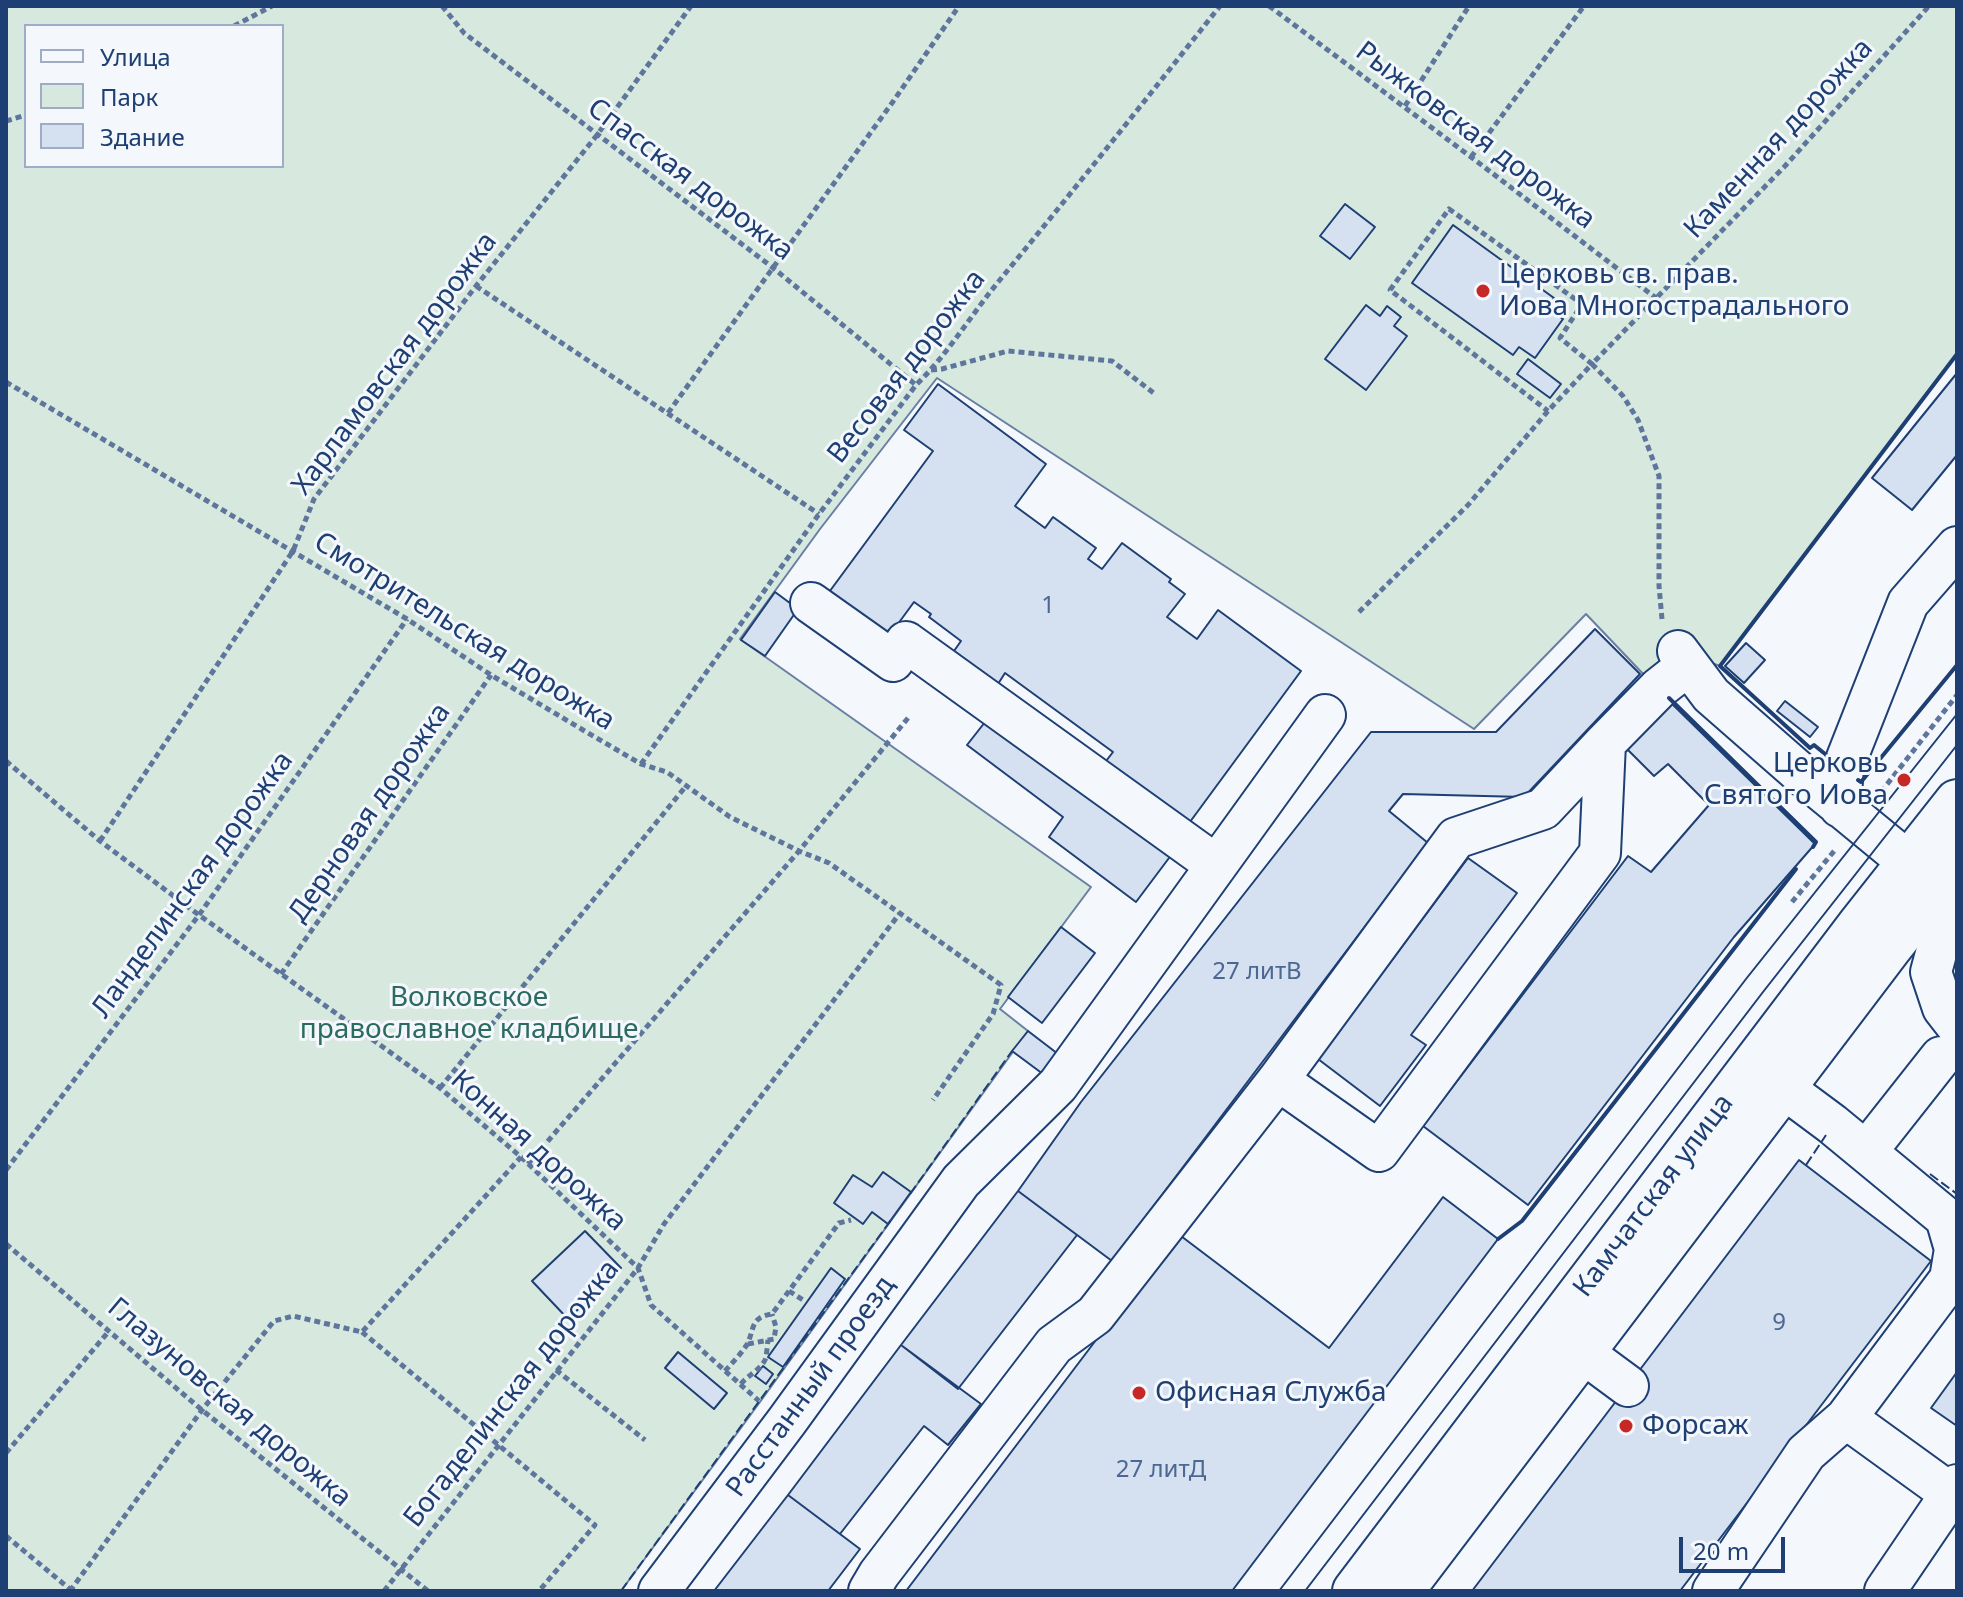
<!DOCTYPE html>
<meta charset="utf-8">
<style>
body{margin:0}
#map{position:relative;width:1963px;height:1597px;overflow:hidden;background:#f4f7fb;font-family:"Noto Sans",sans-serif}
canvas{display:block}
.frame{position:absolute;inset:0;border:8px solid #1d3f73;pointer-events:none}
.legend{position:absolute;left:24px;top:24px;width:260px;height:144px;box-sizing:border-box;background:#f4f7fb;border:2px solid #9eadc5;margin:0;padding:10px 14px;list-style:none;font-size:24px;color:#1d3f73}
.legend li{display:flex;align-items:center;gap:16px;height:40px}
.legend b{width:40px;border:2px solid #9eadc5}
.scale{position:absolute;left:1679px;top:1537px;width:106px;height:36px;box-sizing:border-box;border:4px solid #1d3f73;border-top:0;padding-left:10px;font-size:24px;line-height:28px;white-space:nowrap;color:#1d3f73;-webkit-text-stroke:6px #f4f7fb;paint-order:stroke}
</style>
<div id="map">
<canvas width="1963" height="1597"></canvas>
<div class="frame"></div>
<ul class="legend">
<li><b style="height:10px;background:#f4f7fb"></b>Улица</li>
<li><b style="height:22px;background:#d7e8df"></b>Парк</li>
<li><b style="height:22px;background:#d5e0f0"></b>Здание</li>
</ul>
<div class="scale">20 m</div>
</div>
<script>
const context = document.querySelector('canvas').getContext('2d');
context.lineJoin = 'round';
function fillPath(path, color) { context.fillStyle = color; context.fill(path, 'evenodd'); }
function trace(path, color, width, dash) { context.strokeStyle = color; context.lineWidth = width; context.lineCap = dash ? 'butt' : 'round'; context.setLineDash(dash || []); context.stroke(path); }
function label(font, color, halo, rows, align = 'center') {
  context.font = font + ' "Noto Sans",sans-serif'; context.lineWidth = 6; context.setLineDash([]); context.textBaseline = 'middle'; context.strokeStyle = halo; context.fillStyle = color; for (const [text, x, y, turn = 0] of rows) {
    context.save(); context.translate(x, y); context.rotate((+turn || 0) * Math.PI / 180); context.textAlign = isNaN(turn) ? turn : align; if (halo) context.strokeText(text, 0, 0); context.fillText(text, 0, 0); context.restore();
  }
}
const green = new Path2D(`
 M6,6h1951v348l-237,312 -42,-15 -31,27 -61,-64 -112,115 -537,-351 -117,151 -80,110 351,248 -91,122 28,22 -268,371 -139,189h-615zM26,26h256v140h-256z`);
const building = new Path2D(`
 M1345,204l30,23 -25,32 -30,-23z
 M1453,225l101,73 -7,10 16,11 -28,39 -16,-11 -6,8 -101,-72z
 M1366,305l14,11 7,-10 14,11 -7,9 13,10 -41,54 -41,-31z
 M1528,359l33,25 -11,14 -33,-24z
 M1957,373v82l-45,55 -40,-32z
 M938,384l108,80 -31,42 30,22 8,-11 43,31 -8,11 14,10 20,-26 49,36 -2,3 16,12 -18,23 30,22 21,-29 83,61 -114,155 -84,-61 10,-13 -108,-79 -7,11 -44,-33 7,-10 -32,-24 2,-3 -17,-12 -30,41 -60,-44 109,-148 -29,-21z
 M775,592l23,17 -33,47 -24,-16z
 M1595,629l45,45 -116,123 -121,-3 -14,17 39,32 -316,418 -94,-70 63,-89 290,-370h125z
 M1746,643l19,17 -21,23 -19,-17z
 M1666,698l149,146 -81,93 -206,268 -105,-79 205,-270 23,16 58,-67 -41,-41 -14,12 -33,-33z
 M1785,701l33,26 -8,10 -33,-26z
 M989,717l183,137 -36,48 -87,-65 14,-20 -96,-72z
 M1468,858l49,35 -106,142 15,10 -46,61 -62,-47z
 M1061,927l34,26 -53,70 -34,-26z
 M1028,1031l34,26 -15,20 -35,-26z
 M1799,1160l132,101 -251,330h-208z
 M883,1172l28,20 -23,32 -16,-12 -9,12 -29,-21 19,-28 19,12z
 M1018,1191l59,44 -119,154 -57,-44z
 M1443,1197l55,42 -266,352h-326l271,-358 152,115z
 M585,1231l36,37 -53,51 -36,-38z
 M831,1268l14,11 -62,88 -15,-10z
 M901,1345l80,59 -33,41 -24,-19 -84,108 -52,-39z
 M678,1352l49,41 -13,16 -49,-41z
 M763,1366l10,8 -7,10 -11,-8z
 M1957,1372v54l-26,-18z
 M788,1495l72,54 -32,42h-114z`);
const path = new Path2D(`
 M442,6l22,27 308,234 144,118
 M1269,6l202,151 185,141
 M234,26l38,-20
 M1405,106l64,-100
 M6,121l20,-6
 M1471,157l113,-151
 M476,286l343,228
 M931,370l11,-1 66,-18 104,10 43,33
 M6,382l401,237 84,56 92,55 58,34 26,8 63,45 69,34 30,12 172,122 -8,29 -60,86
 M668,413l224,-310 67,-97
 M1359,612l109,-107 80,-94 44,-47 -32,-26 22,-34 -133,-95 -59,81 158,121
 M1662,619l-3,-33v-110l-21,-56 -15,-24 -31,-32 193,-198 144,-160
 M6,761l94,80 99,74 241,173 81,69 117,111 13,37 108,96
 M641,764l178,-250 97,-129c32,-31 55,-70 83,-104 75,-91 148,-183 221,-275
 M1881,792l76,-97
 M100,841l193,-290 21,-52 162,-213 121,-151 94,-129
 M1792,902l43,-52
 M281,974l210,-299
 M440,1088l246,-302
 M528,1164l271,-313 109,-133
 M6,1170l193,-255 208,-296
 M6,1244l196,166 226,181
 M789,1291l14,9
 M362,1332l233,193 -56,66
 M748,1344l26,-5 2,-12 -4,-13
 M556,1370l89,70
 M725,1371c7,-8 15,-16 21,-25 9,-15 3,-29 26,-32l67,-91 12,-3
 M741,1384c6,-8 19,-14 24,-24 2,-5 2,-14 3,-20
 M6,1453l103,-122
 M6,1536l65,54
 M70,1591l132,-181 72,-89 19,-5 69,16 159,-175
 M384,1591l254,-323 26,-44 236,-311`);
const minor = new Path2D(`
 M811,603l82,58 13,-19 310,223
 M1678,651l33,44 88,77 136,112
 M1840,807l3,-39 65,-165 49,-56
 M1938,886l6,38 -13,48 12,36 14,18
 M1278,1080l101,71 221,-298 5,-110 54,-55 28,-22
 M1866,1152l75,-95
 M1582,1352l46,34
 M1846,1418l105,76
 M659,1591l128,-170 174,-240 97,-96 267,-370
 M869,1591l10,-17 175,-229 41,-30 183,-235 178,-242 87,-29 62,-66
 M1713,1591l93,-138 40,-35 104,-139 5,-30 -9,-31 -114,-94 -74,-55
 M1885,1591l72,-106`);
const major = new Path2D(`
 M1355,1591l505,-666 97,-123
 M1401,1591l488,-643 68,-86`);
const tram = new Path2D(`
 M1279,1591l467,-612 211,-265
 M1305,1591l458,-599 194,-247`);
const fence = new Path2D(`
 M1806,1165l20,-30
 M1930,1174l27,20
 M910,1194l102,-143
 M621,1591l270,-371`);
const wall = new Path2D(`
 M1669,698l147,144 -3,5
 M1830,758l-16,-13 -4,3 -90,-82 237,-312
 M1858,780l3,2 96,-117
 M1498,1239l24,-18 274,-352`);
const markers = [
 [1483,291,8,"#c62828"],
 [1904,780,8,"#c62828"],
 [1139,1393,8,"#c62828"],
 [1626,1426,8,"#c62828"]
];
const numberNames = [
 ["1",1048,606],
 ["27 литВ",1257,972],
 ["9",1779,1323],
 ["27 литД",1161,1470]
];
const streetNames = [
 ["Рыжковская дорожка",1475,136,37],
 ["Каменная дорожка",1779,139,-47],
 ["Спасская дорожка",690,180,37],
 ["Харламовская дорожка",395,364,-53],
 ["Весовая дорожка",907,367,-52],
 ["Смотрительская дорожка",464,632,32],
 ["Дерновая дорожка",370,813,-55],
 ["Ланделинская дорожка",193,885,-54],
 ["Конная дорожка",538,1151,42],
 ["Камчатская улица",1654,1196,-53],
 ["Расстанный проезд",811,1387,-54],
 ["Богаделинская дорожка",512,1394,-52],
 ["Глазуновская дорожка",229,1403,40]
];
const poiNames = [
 ["Церковь св. прав.",1499,275],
 ["Иова Многострадального",1499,307],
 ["Церковь",1888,764,"right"],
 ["Святого Иова",1888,796,"right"],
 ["Офисная Служба",1155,1393],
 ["Форсаж",1642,1426]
];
const parkNames = [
 ["Волковское",469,998],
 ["православное кладбище",469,1030]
];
fillPath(green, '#d7e8df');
trace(green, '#687fa3', 2);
fillPath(building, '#d5e0f0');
trace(building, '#1d3f73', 2);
trace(minor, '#1d3f73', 44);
trace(major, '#1d3f73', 48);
trace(path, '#5e769c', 5, [6, 4]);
trace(minor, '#f4f7fb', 40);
trace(major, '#f4f7fb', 44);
trace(tram, '#1d3f73', 2);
trace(fence, '#1d3f73', 2, [10, 4]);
trace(wall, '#1d3f73', 4);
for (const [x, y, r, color] of markers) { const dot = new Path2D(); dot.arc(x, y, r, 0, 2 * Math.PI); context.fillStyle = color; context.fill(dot); trace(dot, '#f4f7fb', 3); }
label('24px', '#4b6792', null, numberNames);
label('28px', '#1d3f73', '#f4f7fb', streetNames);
label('28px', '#1d3f73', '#f4f7fb', poiNames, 'left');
label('28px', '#2c6c60', '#f4f7fb', parkNames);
</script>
